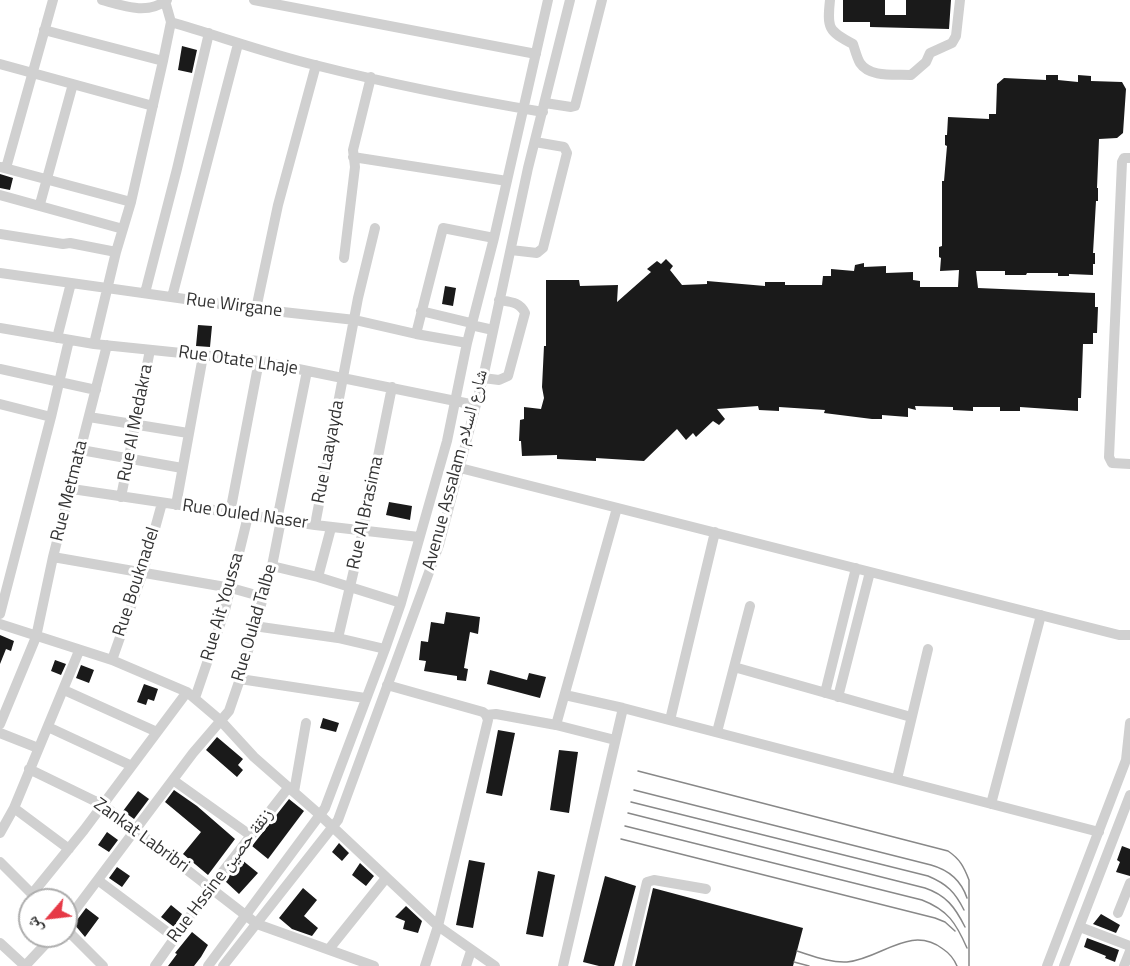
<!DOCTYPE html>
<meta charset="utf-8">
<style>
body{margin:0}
#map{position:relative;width:1130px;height:966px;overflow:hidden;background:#fff;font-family:"Titillium Web","Noto Naskh Arabic",sans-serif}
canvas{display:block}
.north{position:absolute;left:18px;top:888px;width:60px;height:60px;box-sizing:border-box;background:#fff;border:2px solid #adadad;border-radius:50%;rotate:242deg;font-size:16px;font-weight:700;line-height:24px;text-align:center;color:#333}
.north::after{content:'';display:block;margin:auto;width:21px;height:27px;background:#e63946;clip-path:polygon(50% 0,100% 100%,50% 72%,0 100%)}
</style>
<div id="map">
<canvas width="1130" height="966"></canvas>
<div class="north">ش</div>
</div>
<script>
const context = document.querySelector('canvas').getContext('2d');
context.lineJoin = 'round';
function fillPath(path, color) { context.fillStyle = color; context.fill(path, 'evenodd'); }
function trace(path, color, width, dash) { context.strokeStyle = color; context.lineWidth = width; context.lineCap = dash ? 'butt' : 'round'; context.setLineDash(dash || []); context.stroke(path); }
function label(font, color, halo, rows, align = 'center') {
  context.font = font + ' "Titillium Web","Noto Naskh Arabic",sans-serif'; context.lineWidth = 6; context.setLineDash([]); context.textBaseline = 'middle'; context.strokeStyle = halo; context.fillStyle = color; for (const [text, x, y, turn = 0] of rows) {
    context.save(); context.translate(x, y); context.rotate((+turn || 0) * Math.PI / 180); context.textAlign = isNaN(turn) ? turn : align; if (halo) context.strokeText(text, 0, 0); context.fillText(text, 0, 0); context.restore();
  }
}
const building = new Path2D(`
 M843,0h42v15h21v-15h45l-2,29 -79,-2v-5h-27z
 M182,46l15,4 -5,23 -14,-3z
 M1046,75h12v5l20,2v-7l13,1v5l31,1 4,7 -3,44 -6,5 -18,1 -2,49h1v13h-2l-3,52h2v11h-2v11l-24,-1v2h-11v-3h-31l-1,2h-21v-4h-29l2,17 117,5v14h3l-1,26h-4v11h-10l-2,54h-3v13l-58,-4v4h-20v-4h-27v4l-20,-1v-3l-38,-1 1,4 -8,-2v9l-26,-2v4h-10l-48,-6 1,-3 -46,-3v4l-20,-1 -1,-4 -41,3 8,10 -6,6 -6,-4 -17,16 -3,-4 -7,7 -9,-11 -33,32 -48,-3v3l-39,-2v-4l-35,1 -1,-15h-2l1,-21 4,-1v-12l17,2 3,-11 -2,-11 2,-41h2v-66h33l1,6 38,-1 -1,17 34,-30 -4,-3 10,-8 4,3 5,-5 7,7 -3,4 12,15 25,-1v-3l58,5v-4h20v3h37l1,-9h8v-7l23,2 1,-6 9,-2v4l22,-1v7l27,-1v8l7,1v6h38l1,-17 -19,1 1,-13 -2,-1v-10l3,-1v-65h2l3,-35 -2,-1v-10h2l1,-18 41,2v-5h7l1,-30 7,-6 42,2z
 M0,174l13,4 -3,12 -10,-2z
 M445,286l11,2 -3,18 -11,-2z
 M198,325l14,1 -2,21 -14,-1z
 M389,502l23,4 -2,14 -24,-5z
 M446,612l34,5 -2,17 -8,-2 -6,36 4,1 -2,12 -9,-1v-4l-33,-5 2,-10 -7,-1 2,-19 7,1 3,-20 13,2z
 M0,635l14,6 -3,10 -5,-2 -6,15z
 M55,660l11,4 -5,11 -10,-4z
 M81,665l13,5 -5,13 -13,-5z
 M490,670l37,10 2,-7 17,4 -6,21 -53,-14z
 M144,684l14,5 -4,12 -6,-2 -2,6 -9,-3z
 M323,718l16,5 -3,9 -16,-4z
 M498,730l17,3 -13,63 -16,-3z
 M217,737l26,22 -5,6 5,5 -6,7 -31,-27z
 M559,750l19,2 -9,61 -19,-3z
 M174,790l23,16 38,33 -27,36 -25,-21 18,-22 -36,-30z
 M138,791l11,8 -15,20 -11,-8z
 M289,799l15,12 -36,48 -16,-13z
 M107,832l11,8 -9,12 -11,-7z
 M339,843l10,10 -7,8 -10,-9z
 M1122,846l8,3v27l-14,-4 4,-10 -3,-2z
 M242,860l16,13 -19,21 -14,-13z
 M469,860l16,3 -12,65 -17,-3z
 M360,863l14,13 -8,10 -14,-11z
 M117,867l13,9 -8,11 -13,-9z
 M538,871l17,4 -12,62 -17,-3z
 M605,876l31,10 -22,80h-15l-16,-4z
 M303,888l14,12 -13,16 14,12 -6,8 -20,-7 -13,-11z
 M653,888l150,40 -10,38h-158z
 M171,905l11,9 -8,13 -13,-10z
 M406,906l16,15 -4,12 -15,-4 2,-8 -10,-4z
 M86,908l13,10 -14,19 -11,-13z
 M1101,914l19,11 -4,8 -23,-9z
 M192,932l16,13 -7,12 -7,9h-26l9,-12 -2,-1z
 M1087,938l32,12 -4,12 -10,-4 1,-2 -22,-9z`);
const minor = new Path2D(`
 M102,0c22,6 45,15 65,0
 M254,0l282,54
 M830,0c-3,28 -2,31 23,44 2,6 4,14 7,19 10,15 35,11 51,12l15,-13 4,-9 22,-10 4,-7 4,-36
 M171,22c48,14 95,31 144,43 75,19 151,34 228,47
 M44,30l119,31
 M0,64l153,42
 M545,103l26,4 4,-1 27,-106
 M353,157l154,24
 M1130,158h-6l-2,4 -13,295 3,6 18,1
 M1,167l130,35
 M6,168l47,-168
 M0,195l123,34
 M40,204l33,-120
 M0,234l63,10 7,-1 46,9
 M511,250l26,3 6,-5 24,-95 -3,-6 -29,-5
 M344,258l11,-91 -2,-17 18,-73
 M0,273l256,36 99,11 61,14 51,9
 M145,293l32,-124 32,-136
 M172,297l66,-253
 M256,309l22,-104 38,-140
 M421,311l50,12
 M471,325l22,5
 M0,328l94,16 165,17 216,44
 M416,334l27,-106 51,10
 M57,338l14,-55
 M94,344l22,-92 15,-50 32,-141 8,-39 -6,-21
 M0,369l96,21
 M483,378l16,2 9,-4 17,-63c-5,-11 -14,-11 -26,-13
 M0,404l51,13
 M89,417l99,16
 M81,450l101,18
 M460,468l659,167h11
 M72,489l243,36 104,12
 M121,497l29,-147
 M176,505l27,-149
 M230,513l29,-152
 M277,520l30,-149
 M315,525l43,-227 17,-70
 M53,557l178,31 32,9
 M272,566l46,11 83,26
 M318,577l13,-49
 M0,614l51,-197 18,-77
 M0,624l112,36 75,32 33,28 34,37 66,58 118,111 57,40
 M254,626l84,12 47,11
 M338,638l25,-107 29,-144
 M112,660l31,-88 19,-69
 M734,667l177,50
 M240,679l125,19
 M387,685l96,27 3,3 10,-1 60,11
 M64,690l93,42
 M825,693l31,-125
 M565,695l58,13 476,124
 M838,697l32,-125
 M195,698l30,-88 23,-94
 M670,720l45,-188
 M0,724l36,-87 17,-80 54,-212
 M48,727l84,39
 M717,732l33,-126
 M0,733l38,15
 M615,740l-59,-15 61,-217
 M29,769l74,36 154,119 117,42
 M897,779l31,-130
 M173,780l77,55
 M294,792l12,-69
 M991,804l50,-189
 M14,808l55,41
 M0,833l14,-25 65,-157
 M0,862l38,38
 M99,881l75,56
 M32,894l52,-64 103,-138
 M1118,913l12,-30
 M66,922l127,-169 36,-42 11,-32 32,-113 9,-46
 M1080,927l50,19
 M66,929l37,37
 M0,943l25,23 28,-30
 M329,949l57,-71
 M155,966l55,-78 78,-100
 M208,966l117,-158 60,-159 16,-46 46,-162 20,-98 27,-105 54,-238
 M223,966l115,-146 101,-275 44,-167 45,-210 42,-168
 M425,966l13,-40 50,-206 -2,-5
 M466,966l5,-15
 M563,966l60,-258
 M627,966l20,-84 7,-2 52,9
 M1047,966l79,-206 4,-37
 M1064,966l66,-171
 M1124,966l6,-15`);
const tram = new Path2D(`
 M638,771l310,80c12,8 16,16 21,29v86
 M634,790l297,75c18,5 30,15 36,33
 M631,802l297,74c19,8 27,16 36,34
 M628,813l297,75c21,7 30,19 40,39
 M625,826l297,74c26,10 34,23 45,48
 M621,839l314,79 10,4 10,9
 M797,951c16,5 34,12 50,11 34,-3 63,-38 96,-13 6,4 11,10 14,17
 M794,962l15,4`);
const streetNames = [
 ["Rue Wirgane",234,306,7],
 ["Rue Otate Lhaje",238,361,8],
 ["Rue Al Medakra",136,423,-79],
 ["Rue Laayayda",329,452,-79],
 ["Avenue Assalam شارع السلام",456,470,-75],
 ["Rue Metmata",70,491,-76],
 ["Rue Al Brasima",366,513,-78],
 ["Rue Ouled Naser",245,515,8],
 ["Rue Bouknadel",137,582,-72],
 ["Rue Ait Youssa",223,607,-74],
 ["Rue Oulad Talbe",255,623,-74],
 ["Zankat Labribri",141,836,36],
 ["Rue Hssine زنقة حصين",221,876,-53]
];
fillPath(building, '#1a1a1a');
trace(minor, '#d0d0d0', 10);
trace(tram, '#888', 1.5);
label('18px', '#333', '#fff', streetNames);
</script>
